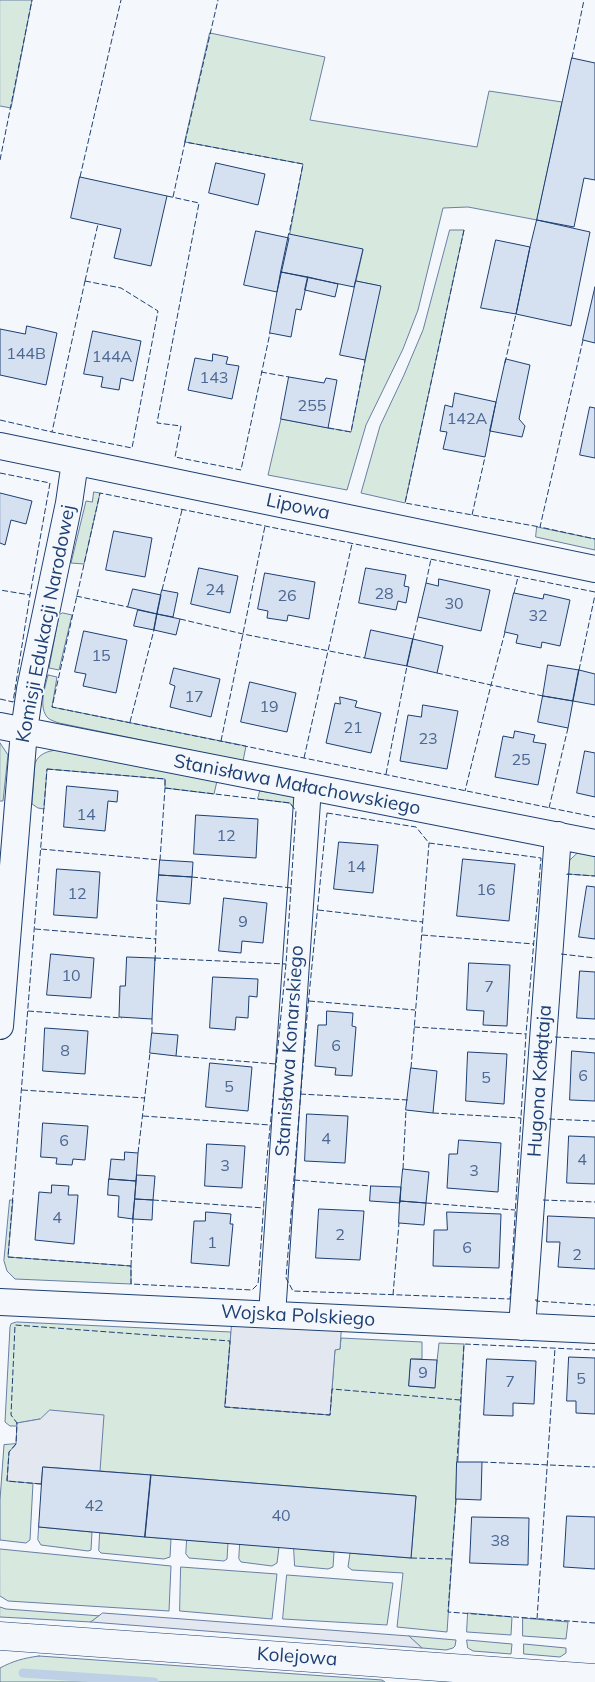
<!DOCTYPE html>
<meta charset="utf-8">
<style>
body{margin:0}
canvas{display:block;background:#f4f7fb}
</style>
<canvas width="595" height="1682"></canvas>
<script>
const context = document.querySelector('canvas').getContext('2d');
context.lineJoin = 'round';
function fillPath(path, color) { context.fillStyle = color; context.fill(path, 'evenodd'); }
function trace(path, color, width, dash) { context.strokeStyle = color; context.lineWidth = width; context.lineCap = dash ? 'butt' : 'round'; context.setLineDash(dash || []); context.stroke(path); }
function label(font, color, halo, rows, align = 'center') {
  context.font = font + ' Mulish,sans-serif'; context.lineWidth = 4; context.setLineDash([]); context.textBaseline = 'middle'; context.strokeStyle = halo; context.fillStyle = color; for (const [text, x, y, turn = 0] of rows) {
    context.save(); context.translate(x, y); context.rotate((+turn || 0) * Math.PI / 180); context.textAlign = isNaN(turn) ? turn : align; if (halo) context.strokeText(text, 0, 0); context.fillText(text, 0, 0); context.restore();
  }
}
const green = new Path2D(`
 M0,0h32l-21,108 -11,-2z
 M210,33l115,24 -15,63 167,27 12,-56 73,11 -25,118 -69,-13 -25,1 -25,102 -15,39 -37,76 -19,65 -79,-15 13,-56 70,13 29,-146 -24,-5 7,-31 -74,-12 14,-74 -118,-22z
 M450,230h14l-59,273 -44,-10 19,-67 24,-51 19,-45z
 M94,492l6,1 -16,71 -13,-1 15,-62 6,1z
 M537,527l58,12v11l-59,-13z
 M63,613l9,2 -13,55 -10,-2 10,-53z
 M48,675l9,2 -5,30 194,39 -3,15 -184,-38c-3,-1 -9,-3 -11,-5 -10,-10 -3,-31 0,-43z
 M0,743l8,12 -5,46h-3z
 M57,750l160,31 -3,13 -49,-6v-9l-118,-10 -3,40 -6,-1 -6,-4 3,-41c4,-9 12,-12 22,-13z
 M260,791l33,5 4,4 -1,11 -6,-8 -32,-4z
 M580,851l15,2v23l-28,-2v-11z
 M10,1200h3l-5,57 123,9v18l-116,-5 -8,-8 -3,-10z
 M17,1322l214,10 -6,75 105,8 5,-66h5l1,-11 81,4v17h-11l-2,27 25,2 5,-45 25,1 -8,155 -9,133 -50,-5 6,-54 -51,-3 -4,-3 2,-14 61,5 5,-62 -316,-25 -60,-52 -23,4v3h-7l-5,-4 5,-95 1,-3z
 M16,1444l-9,36 26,3 -3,57 -4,3 -26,-3v-40l4,-55z
 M39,1527l53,5 -1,18 -3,1 -47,-6 -3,-5z
 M100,1533l71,6 -1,18 -6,2 -63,-6 -2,-2z
 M187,1540l41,3 -1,16 -3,2 -35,-3 -3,-4z
 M240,1544l39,3 -2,16 -5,3 -31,-4 -2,-3z
 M294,1548l40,4 -1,15 -5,2 -33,-3z
 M0,1549l171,17 -2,45 -161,-10 -8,-5z
 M181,1567l96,7 -5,45 -92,-8z
 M287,1575l106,8 -6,42 -104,-6z
 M0,1607l6,2 95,7 -10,6 -91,-5z
 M468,1613l44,4 -1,18 -44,-3z
 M523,1618l45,4 -2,17 -43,-3z
 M409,1636l47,4 -1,6 -2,2 -7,2 -24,-2z
 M467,1640l45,4 -1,10 -38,-3 -5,-3z
 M524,1644l42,4v5l-6,4 -36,-3z
 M39,1656l343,24 3,2h-385v-14c13,-7 24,-10 39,-12z`);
const parking = new Path2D(`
 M233,1312l109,7 -2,30 -5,1 -5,65 -105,-8z
 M50,1410l54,5 -4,56 -57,-4 -2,17 -34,-3 2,-29 7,-8 1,-21 23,-4z
 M103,1613l306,23 13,12 -331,-26z`);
const stream = new Path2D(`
 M23,1673l131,9`);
const building = new Path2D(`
 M572,58l23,5v117l-11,-2 -10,49 -37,-7z
 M216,163l49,11 -7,31 -49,-12z
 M80,177l87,19 -16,70 -37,-8 7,-29 -50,-11z
 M537,220l53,12 -19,94 -55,-12 14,-67z
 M256,231l33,7 -12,54 -33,-7z
 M289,234l74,15 -9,38 -73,-15z
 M496,240l34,7 -14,67 -35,-6z
 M281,272l27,5 -7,33 -5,-1 -5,28 -21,-4z
 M308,277l30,7 -3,13 -30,-7z
 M356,281l25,5 -16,74 -25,-5z
 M595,287v56l-12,-3z
 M27,326l30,7 -11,52 -46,-10v-46l25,5z
 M93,331l48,10 -8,40 -12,-3 -2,12 -18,-3 2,-10 -19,-3z
 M213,354l15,3 -2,7 13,2 -7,33 -44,-9 7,-32 17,3z
 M506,359l24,6 -11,54 6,7 -3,11 -32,-6z
 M289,377l35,6 2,-5 11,2 -9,48 -47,-9z
 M455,393l41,9 -11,55 -42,-8 4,-17 -7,-1 5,-26 7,2z
 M590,407l5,1v50l-15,-3z
 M0,493l32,8 -6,23 -15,-4 -6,25 -5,-2z
 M114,531l38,7 -7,39 -39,-7z
 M199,568l39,8 -8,37 -39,-9z
 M366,568l40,7 -2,11 5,1 -3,16 -8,-2 -2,9 -37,-7z
 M265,573l50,9 -6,37 -21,-4 -1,6 -20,-3 1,-7 -10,-2z
 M439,579l51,11 -9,41 -63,-14 8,-34 12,3z
 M133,589l28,6 -4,19 -29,-7z
 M162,590l16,3 -5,24 -16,-3z
 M514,593l29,6 1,-5 26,6 -10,46 -18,-4 -1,6 -25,-5 2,-8 -13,-3z
 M138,610l19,4 -3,16 -20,-4z
 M157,614l23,5 -4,16 -22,-5z
 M371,630l42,9 -6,27 -42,-8z
 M84,631l43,9 -11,53 -33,-7 3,-12 -11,-2z
 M413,639l30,7 -6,27 -30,-7z
 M548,665l31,5 -6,31 -30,-5z
 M174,668l46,11 -9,38 -41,-10 5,-21 -5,-2z
 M579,670l16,4v31l-22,-4z
 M250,682l46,11 -9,39 -46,-10z
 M543,696l30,5 -5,27 -30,-6z
 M340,697l17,4 -2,6 26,6 -10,40 -45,-10 9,-40 5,1z
 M423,705l35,6 -11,58 -47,-8 8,-46 13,2z
 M515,731l20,4 -2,7 13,2 -8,41 -43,-8 8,-41 10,2z
 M585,751l10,2v44l-18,-4z
 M67,786l51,5 -1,11 -9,-1 -3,30 -41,-4z
 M196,815l62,4 -2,39 -62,-4z
 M339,842l39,3 -5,48 -39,-4z
 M463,859l52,5 -6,57 -52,-5z
 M160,860l33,2 -1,15 -33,-2z
 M57,869l43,3 -3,46 -43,-3z
 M159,875l33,2 -2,27 -33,-3z
 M587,886l8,1v52l-16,-2z
 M224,898l43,5 -4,40 -21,-2 -1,12 -22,-2z
 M51,954l43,4 -3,40 -44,-3z
 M127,957l28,1 -3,61 -33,-2 1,-31h5z
 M469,963l41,2 -3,61 -24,-1 1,-14 -17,-1z
 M580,971l15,1v47l-18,-1z
 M213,977l45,2 -1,18 -8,-1 -1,22 -12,-1 -1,13 -25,-2z
 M327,1011l26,2 -1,13 4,1 -4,49 -17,-1 1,-7 -21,-2 3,-41h8z
 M45,1028l43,3 -3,43 -42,-3z
 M152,1033l26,2 -2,21 -26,-3z
 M572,1051l23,2v48l-25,-1z
 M468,1052l39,2 -3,50 -38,-3z
 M210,1063l42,4 -4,44 -42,-4z
 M411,1068l26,3 -4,42 -27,-3z
 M307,1114l41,2 -3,47 -40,-2z
 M43,1123l45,3 -3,34 -12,-1 -1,6 -16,-1 1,-6 -16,-1z
 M569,1136l26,1v47l-28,-1z
 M459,1140l42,3 -3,49 -51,-4 2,-34h8z
 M207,1144l38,2 -3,42 -37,-2z
 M125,1152l13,1 -2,28 -27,-2 2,-20 13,1z
 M403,1169l26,3 -3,31 -26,-2z
 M137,1175l18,1 -2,24 -18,-1z
 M109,1179l27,2 -3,38 -15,-2 1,-21 -11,-1z
 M52,1185l17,1 -1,9h10l-4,49 -39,-4 4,-48 12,1z
 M371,1186l30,1 -1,16 -30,-2z
 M135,1199l18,1 -1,20 -19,-1z
 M400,1201l26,2 -2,22 -25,-2z
 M319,1209l45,2 -4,49 -44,-2z
 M206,1212l25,2 -1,10h3l-4,42 -38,-3 3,-42h11z
 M447,1212l54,2 -2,54 -66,-2 1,-36h13z
 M548,1216l47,2v51l-37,-2 2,-25h-13z
 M569,1357l26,1v56l-19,-1v-12h-9z
 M411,1359l26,1 -2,28 -26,-2z
 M487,1359l49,2 -2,43 -21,-1v13l-29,-1z
 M457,1462h25l-1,38 -25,-1z
 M43,1467l108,8 -6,62 -106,-10z
 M151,1475l265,21 -5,62 -266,-21z
 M567,1516l28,1v52l-31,-2z
 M472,1517l57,1 -1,47 -58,-2z`);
const street = new Path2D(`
 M0,446l595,123
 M0,726l595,117
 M0,1026l24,-295 6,-42 39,-186 6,-41
 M0,1302l595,28
 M272,1315l36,-528
 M522,1327l36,-492`);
const secondary = new Path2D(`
 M0,1636l595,42`);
const fence = new Path2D(`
 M572,58l12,-58
 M185,142l33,-142
 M0,160l32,-160
 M80,177l41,-177
 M167,196l32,7 -42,220 24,3 -6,31 66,13 29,-137
 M173,197l12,-55 118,22 -14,70
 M464,230l-59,273 135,24
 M85,281l36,7 37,23 -26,137 -80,-16z
 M85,281l13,-57
 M583,340l-43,187 55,12
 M505,363l11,-49
 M261,372l28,5
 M0,420l52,12
 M328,428l23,4 14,-72
 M0,473l50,10 -20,112 -30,-5
 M472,515l13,-58
 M426,583l5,-24
 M162,590l20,-80
 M595,592l-495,-99 -48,214 543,110
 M514,593l4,-16
 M76,596l52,11
 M180,619l63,15 122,24
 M505,632l-14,53 52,11
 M413,639l5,-22
 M579,670l16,-75
 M437,673l54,12 -26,106
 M0,699l13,3 17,-107
 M130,722l24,-92
 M221,741l44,-215
 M304,758l48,-214
 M47,769l118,10v9l125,15 6,8 -10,153 -19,194 -8,115 -1,11 -6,6 -121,-6v-18l-123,-9z
 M386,774l21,-108
 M549,808l19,-80
 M327,813l89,14 13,16 112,15 -15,176 -16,265 -217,-8 -7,-13 21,-262z
 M41,849l119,11 5,-72
 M567,875v-1l28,2
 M192,877l100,11
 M318,910l105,12
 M35,929l121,10
 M422,935l112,9
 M561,954l34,4
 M155,958l131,6
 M155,961l2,-60
 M309,1001l106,9
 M28,1011l94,7
 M414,1027l112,7
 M152,1033v-17
 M555,1037l40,2
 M176,1056l100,8
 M411,1068l18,-225
 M22,1090l123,8
 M300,1094l108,6
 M433,1113l88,5
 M143,1116l127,9
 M549,1119l46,2
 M138,1153l12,-100
 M403,1169l3,-59
 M294,1180l77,6
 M153,1200l111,8
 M543,1200l52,2
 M426,1203l89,7
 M131,1266l2,-47
 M393,1295l6,-72
 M536,1299v2l59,4
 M457,1462l7,-118 131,6
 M482,1462l113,5
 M41,1484l-34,-3 2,-29 7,-8 1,-21 -6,-8 4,-90 215,16 -5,66 105,8 2,-26 128,11
 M456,1499l-8,113 147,11
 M411,1558l41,1
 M537,1619l18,-271`);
const numberNames = [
 ["144B",26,354],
 ["144A",112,357],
 ["143",214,378],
 ["255",312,406],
 ["142A",467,419],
 ["24",215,590],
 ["28",384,594],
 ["26",287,596],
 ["30",454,604],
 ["32",538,616],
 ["15",101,656],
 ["17",194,697],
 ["19",269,707],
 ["21",353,728],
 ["23",428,739],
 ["25",521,760],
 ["14",86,815],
 ["12",226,836],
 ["14",356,867],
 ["16",486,890],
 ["12",77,894],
 ["9",243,922],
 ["10",71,976],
 ["7",489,987],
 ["6",336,1046],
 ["8",65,1051],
 ["6",583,1076],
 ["5",486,1078],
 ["5",229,1087],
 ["4",326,1139],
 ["6",64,1141],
 ["4",582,1160],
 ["3",225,1166],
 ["3",474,1171],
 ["4",57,1218],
 ["2",340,1235],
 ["1",212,1243],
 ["6",467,1248],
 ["2",577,1255],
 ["9",423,1373],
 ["5",581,1379],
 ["7",510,1382],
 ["42",94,1506],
 ["40",281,1516],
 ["38",500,1541]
];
const streetNames = [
 ["Lipowa",298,507,12],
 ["Komisji Edukacji Narodowej",46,624,-79],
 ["Stanisława Małachowskiego",297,785,11],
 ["Stanisława Konarskiego",290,1051,-86],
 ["Hugona Kołłątaja",540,1081,-86],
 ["Wojska Polskiego",298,1316,3],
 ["Kolejowa",297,1657,4]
];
fillPath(green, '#d7e8df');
trace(green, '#687fa3', 1);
fillPath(parking, '#e3e8f0');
trace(parking, '#687fa3', 1);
trace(stream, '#bed0e5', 9);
fillPath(building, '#d5e0f0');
trace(building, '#1d3f73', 1);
trace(street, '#1d3f73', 28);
trace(secondary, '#1d3f73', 29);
trace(street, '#f4f7fb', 26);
trace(secondary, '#f4f7fb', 28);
trace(fence, '#1d3f73', 1, [6, 2.5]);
label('16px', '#4b6792', null, numberNames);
label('19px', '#1d3f73', '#f4f7fb', streetNames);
</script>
